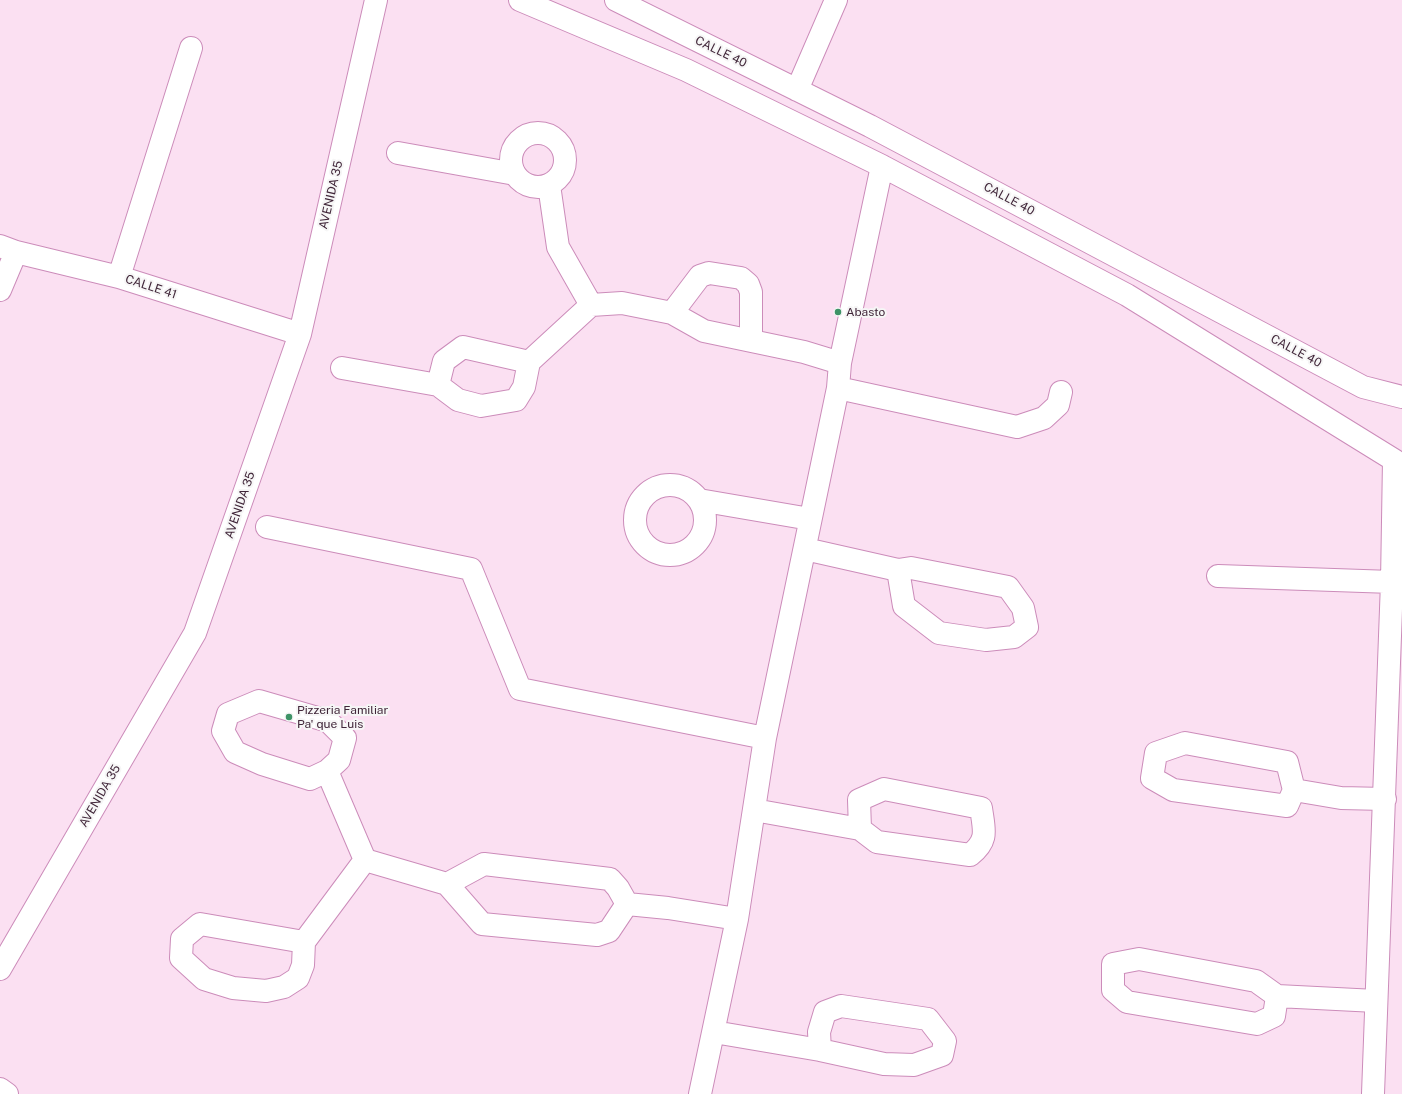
<!DOCTYPE html>
<style>
body{margin:0}
canvas{display:block;background:#fbe0f2}
</style>
<canvas width="1402" height="1094"></canvas>
<script>
const context = document.querySelector('canvas').getContext('2d');
context.lineJoin = 'round';
function trace(path, color, width, dash) { context.strokeStyle = color; context.lineWidth = width; context.lineCap = dash ? 'butt' : 'round'; context.setLineDash(dash || []); context.stroke(path); }
function label(font, color, halo, rows, align = 'center') {
  context.font = font + ' "Public Sans",sans-serif'; context.lineWidth = 4; context.setLineDash([]); context.textBaseline = 'middle'; context.strokeStyle = halo; context.fillStyle = color; for (const [text, x, y, turn = 0] of rows) {
    context.save(); context.translate(x, y); context.rotate((+turn || 0) * Math.PI / 180); context.textAlign = isNaN(turn) ? turn : align; if (halo) context.strokeText(text, 0, 0); context.fillText(text, 0, 0); context.restore();
  }
}
const street = new Path2D(`
 M520,0l166,70 196,96 245,129 267,165 -2,122 -19,512
 M616,0l254,126 493,261 39,10
 M797,90l39,-90
 M511 160a27 27 0 1 1 54 0a27 27 0 1 1-54 0Z
 M398,153l117,21
 M549,185l9,62 33,58 31,-2 50,10 32,18 100,21 36,11
 M0,246l16,6 103,25 181,57
 M119,277l72,-229
 M0,290l16,-38
 M672,313l28,-37 9,-3 32,5 7,6 3,8v48
 M529,362l-66,-15 -19,14 -6,24 20,15 23,6 35,-6 8,-13 5,-25 62,-57
 M342,368l96,17
 M838,388l179,39 27,-9 14,-13 3,-13
 M635 520a35 35 0 1 1 70 0a35 35 0 1 1-70 0Z
 M699,500l111,19
 M267,527l204,42 49,120 245,49
 M805,549l93,21
 M911,568l97,19 15,21 4,19 -13,10 -28,3 -47,-7 -35,-27 -6,-36z
 M1218,576l174,6
 M259,701l69,20 17,17 -6,22 -12,11 -17,8 -48,-15 -27,-12 -12,-21 5,-17z
 M1185,743l102,19 7,28 -7,16 -114,-16 -21,-12 4,-25z
 M884,789l97,19c3,22 8,32 -11,47l-93,-13 -17,-13 -1,-29z
 M1294,790l47,8 44,1
 M754,810l106,19
 M365,860l82,24
 M484,864l126,15 8,9 9,16 -18,27 -12,4 -115,-11 -35,-40z
 M627,904l41,4 69,11
 M304,942l-104,-18 -18,15 -1,19 23,21 29,9 33,3 18,-4 14,-9 5,-13 1,-23 61,-82 -38,-89
 M1139,959l117,22 21,15 -3,20 -17,8 -130,-22 -14,-12v-26z
 M0,969l195,-336 105,-299 76,-334
 M1277,996l99,5
 M841,1006l87,13 17,22 -3,14 -28,10 -30,-1 -64,-14 -1,-18 6,-20z
 M714,1032l106,18
 M0,1089l7,5
 M700,1094l37,-175 28,-181 73,-350 2,-25 42,-197`);
const markers = [
 [838,312,4,"#3e9367"],
 [289,717,4,"#3e9367"]
];
const streetNames = [
 ["CALLE 40",721,52,26],
 ["AVENIDA 35",331,195,-77],
 ["CALLE 40",1009,199,28],
 ["CALLE 41",151,287,18],
 ["CALLE 40",1296,351,28],
 ["AVENIDA 35",240,505,-71],
 ["AVENIDA 35",100,796,-60]
];
const poiNames = [
 ["Abasto",846,312],
 ["Pizzeria Familiar",297,710],
 ["Pa' que Luis",297,724]
];
trace(street, '#cc8cba', 24);
trace(street, '#fff', 22);
for (const [x, y, r, color] of markers) { const dot = new Path2D(); dot.arc(x, y, r, 0, 2 * Math.PI); context.fillStyle = color; context.fill(dot); trace(dot, '#f6f6f6', 1.5); }
label('12px', '#402639', '#f6f6f6', streetNames);
label('12px', '#402639', '#f6f6f6', poiNames, 'left');
</script>
